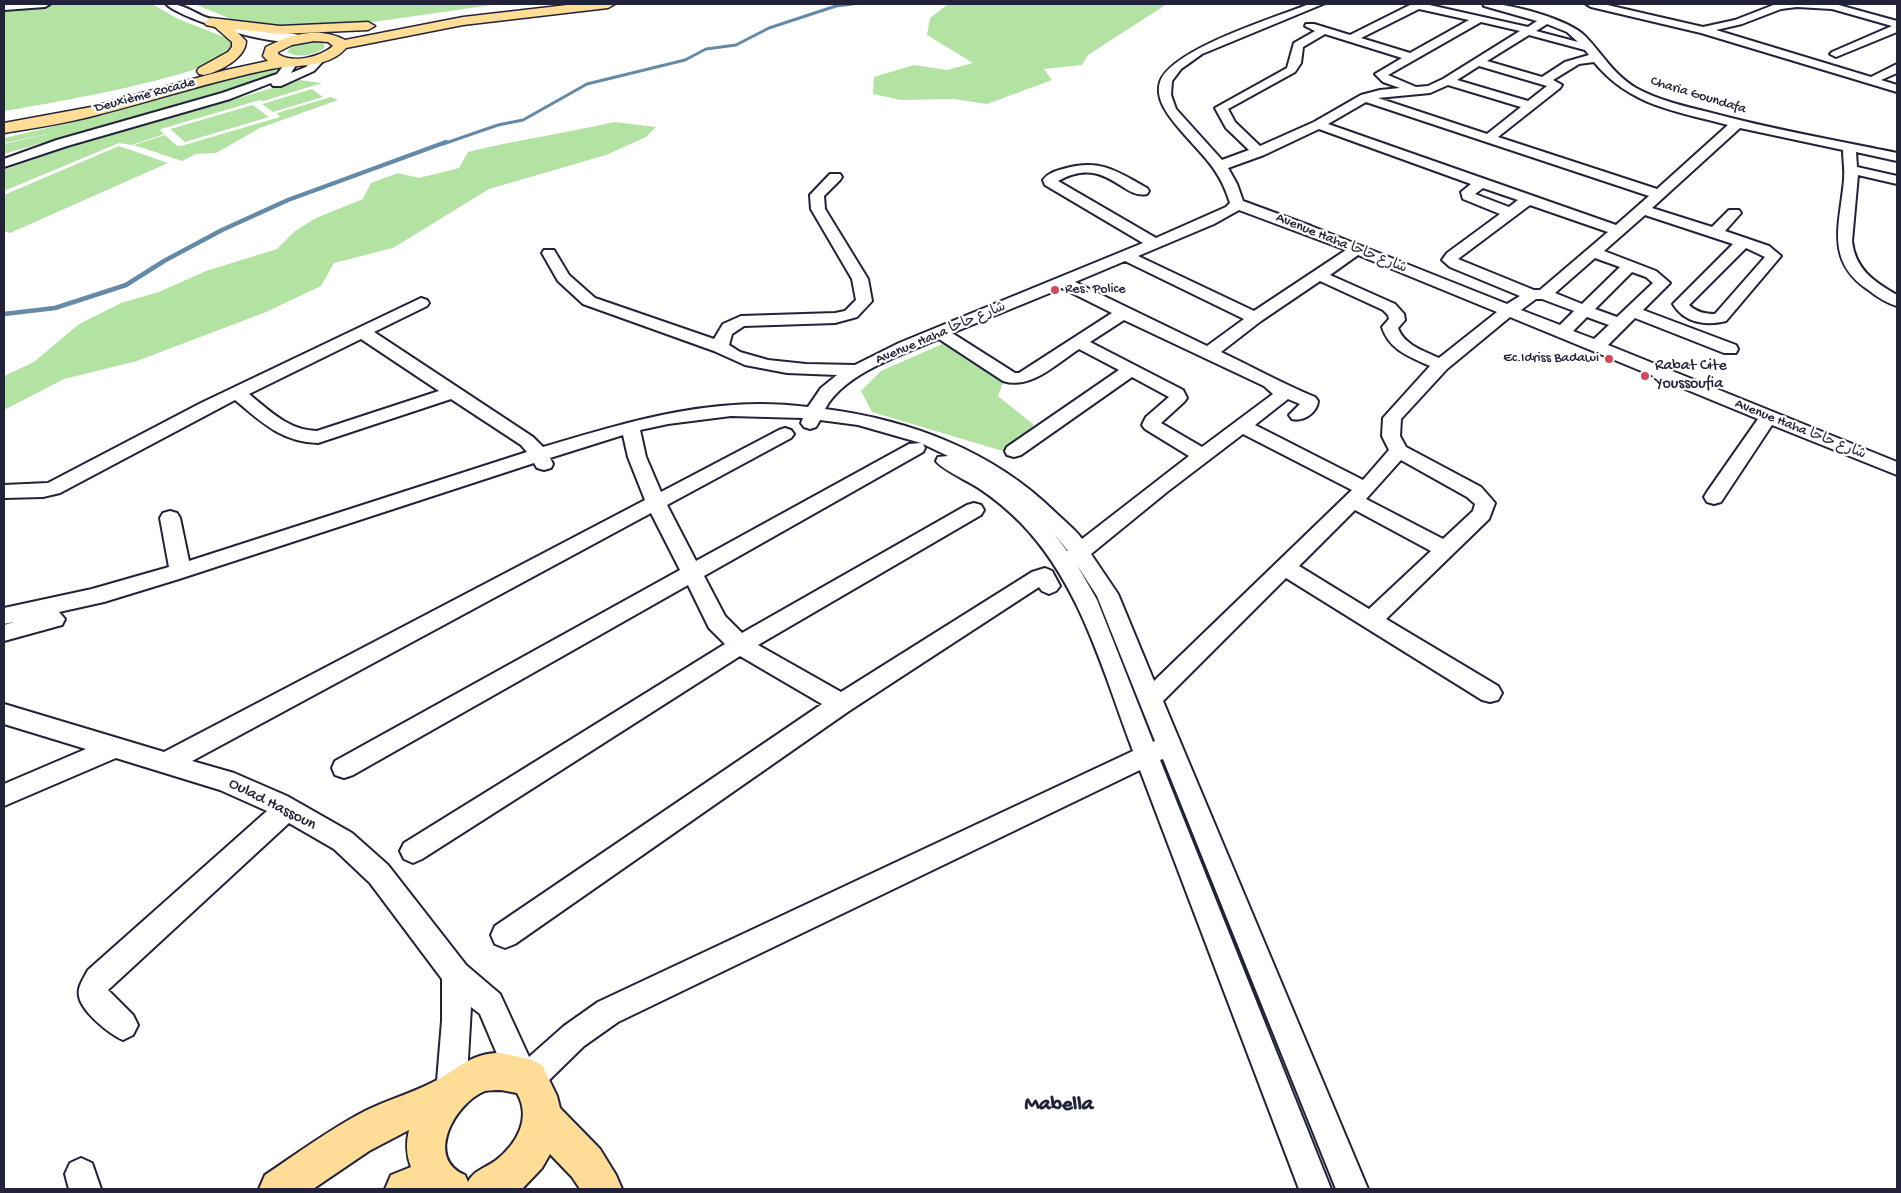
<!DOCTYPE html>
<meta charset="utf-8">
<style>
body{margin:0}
#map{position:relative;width:1901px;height:1193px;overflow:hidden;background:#fff;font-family:"Gochi Hand",sans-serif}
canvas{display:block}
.frame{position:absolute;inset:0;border:5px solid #22223b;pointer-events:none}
</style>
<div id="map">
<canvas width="1901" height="1193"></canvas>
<div class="frame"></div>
</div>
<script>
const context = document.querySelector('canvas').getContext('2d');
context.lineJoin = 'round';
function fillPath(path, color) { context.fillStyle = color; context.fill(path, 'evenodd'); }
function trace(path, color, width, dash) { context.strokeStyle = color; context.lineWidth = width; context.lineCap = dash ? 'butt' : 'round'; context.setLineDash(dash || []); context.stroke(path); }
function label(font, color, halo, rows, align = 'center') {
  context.font = font + ' "Gochi Hand","Playpen Sans Arabic",sans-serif'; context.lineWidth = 4.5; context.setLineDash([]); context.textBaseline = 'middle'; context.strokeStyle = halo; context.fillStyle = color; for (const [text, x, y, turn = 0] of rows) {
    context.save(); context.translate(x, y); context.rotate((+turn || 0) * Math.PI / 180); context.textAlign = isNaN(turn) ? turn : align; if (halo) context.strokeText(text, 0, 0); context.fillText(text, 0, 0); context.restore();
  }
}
const green = new Path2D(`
 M53,4h99l26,15 49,19c2,3 6,6 5,10 -6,26 -197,58 -228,63v-99z
 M194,4h296l2,1 -133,19 -85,3 -38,-6z
 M948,4h219l-79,51 -6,10 -38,4 8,11 -65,24 -34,-5 -52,1 -28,-6 1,-17 40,-12 33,5 26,-7 -46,-28 3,-17z
 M309,42l14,1 2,4c-9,8 -27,12 -38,5l5,-6z
 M275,68l2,1 -3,5 -6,4 -264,76v-10l53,-12 -53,11v-5l103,-24 148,-43z
 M300,80l22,3 -58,18 -4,-1 -99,29 -1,1 4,4 -32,11 -13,-2 -115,48v-21l5,-2 54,-19z
 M312,89l11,8 -50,15 -11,-8z
 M331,97l7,3 -78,28 -44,25 -20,1 -14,7 -48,-16 31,-10 12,11h4l99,-29 -3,-4z
 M253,105l16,12 -84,25 -15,-13z
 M614,122l42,5 -10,10 -40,18 -117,34 -96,59 -59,15 -13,23 -55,26 -129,49 -73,18 -60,31v-34l30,-14 45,-38 42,-21 38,-11 47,-21 71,-22 18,-18 21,-13 47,-19 8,-16 27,-10 21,5 40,-10 9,-16c48,-12 97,-19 146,-30z
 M119,146l49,17 -158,70 -6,-2v-36z
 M949,341l56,36 -7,19 36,29 -28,27 -134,-40 -11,-21 20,-20z`);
const streamFar1 = new Path2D(`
 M443,144l55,-19 25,-5 64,-36 98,-24 21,-11 30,-4 33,-17 67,-22 17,-2`);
const stream = new Path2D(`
 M4,314l51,-6 71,-23 38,-24 58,-31 66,-30 158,-58`);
const minor = new Path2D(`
 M4,4h46l-5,3 -41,3z
 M166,4c15,-1 26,7 39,13 15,5 30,10 45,12 12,3 50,3 56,9 -15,15 -125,-18 -140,-34z
 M1309,4h14l-121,50 -21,15 -9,12 -1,14 5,14 46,51 27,-10 -23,-22 -11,-20 72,-40 7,-25 21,-12 -10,-5 1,-2h8l36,11 62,-31h13l103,23 9,-6 -53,-15 -1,-2c23,-2 86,15 103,33 17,18 28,38 50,51 22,12 47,18 72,24 62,17 126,28 189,41v8l-41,-9 1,15 40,9v8l-39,-9 -6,66c3,28 22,41 45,54v11c-11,-3 -21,-10 -30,-17 -42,-29 -27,-65 -23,-109 1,-10 -1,-20 -1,-30l-103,-22 -88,80 60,19 17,-17h10l2,3 -16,18 44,15 12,10 -55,65c-20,5 -42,2 -53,-17l60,-60 -88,-29 -41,36 52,20 14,12 -27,27 93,35 2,4 -2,4h-12l-89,-35 -27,27 289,117v13l-125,-50 -51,77 -7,2 -7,-2 -3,-5 3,-5 51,-73 -248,-102 -63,52 -46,50 -1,17 6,11 75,40 14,16 -6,16 -103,100 112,67 4,7 -4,7 -8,2 -8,-2 -196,-122 -123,123 205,488h-32l-173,-430 -3,1 171,429h-32l-159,-419 -522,252 -34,24 -44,43 -11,4 -18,-6 -31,-73 -9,-7 -5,86 -4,11 -11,4 -11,-4 -4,-11 6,-72v-42l-72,-96 -36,-34 -45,-26 -181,167 25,25 5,10 -5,10 -10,5c-14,-6 -42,-29 -44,-44 -2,-9 5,-18 9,-26l179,-159 -47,-21 -104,-32 -112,48v-22l82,-35 -82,-25v-20l160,48 481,-252 -17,-43 -5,-22 -73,23 3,6 -2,4 -7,2 -7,-2 -3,-5 -355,116 -75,23 -45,10 6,7 -3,6 -58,16v-16l10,-3 -10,2v-16l88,-19 77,-22 -9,-49 3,-5 7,-2 7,2 3,5 9,43 338,-109 -6,-7 -70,-46 -133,44c-36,-1 -57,-21 -83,-43l-175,93 -17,4 -39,1v-13l44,-2 153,-80 220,-105 6,2 2,3 -2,3 -53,26 159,105 10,10c88,-26 172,-52 265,-40l13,-19 16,-13 -50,-2 -42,-8 -31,-14 -131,-47 -25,-23 -16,-28 2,-3h10l15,25 26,23 119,41 9,-15 18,-8 94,-3 10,-2 11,-11 -4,-21 -41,-70 -1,-14 20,-21h10l2,3 -2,3 -16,16 1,13 43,70 4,22 -15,16 -22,6 -91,3 -12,8 -3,11 11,7 28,8 38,4 49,1 44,-22 244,-100 -98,-58 -2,-5c5,-7 13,-9 20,-11 36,-11 54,2 84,19l2,3 -2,3c-25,6 -41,-40 -89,-13l98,57 70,-31 4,-4c-11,-37 -30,-49 -53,-77 -10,-12 -22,-28 -17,-44 11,-33 117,-65 149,-78zM1419,9l50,11 -59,33 -49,-15zM1481,22l39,9 -77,48 -15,7 -12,1 -28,-12zM1547,24l20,8 11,10 -42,-11zM1325,34l77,24 -27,16 8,8 17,6 -20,2 -19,5 -47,27 -54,24 -25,-24 -7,-13 67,-37 6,-9 2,-16zM1529,35l56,15 4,5 -24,7 -23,15 -55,-16zM1594,62c36,44 82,49 134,63l-71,64 -159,-52 62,-49 2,-3 -9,-5 26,-16zM1479,66l68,20 -19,15 -71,-21zM1448,85l73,22 -34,27 -109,-36 52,-5zM1366,102l283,94 -33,29 -288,-101zM1319,129l152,55 -10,8 2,7 37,15 -53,39 -5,7 8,7 70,29 -13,8 -196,-78 -68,-25 -6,-17 -9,-16 36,-13zM1483,188l35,12 -9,7 -34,-13zM1530,205l78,27 -68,58h-6l-76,-31zM1239,210l107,40 -92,61 -116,-55 76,-32zM1746,248l19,9 -50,57c-10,0 -19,-2 -26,-9zM1358,255l139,57 -58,46c-15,-7 -35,-13 -41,-30l7,-8 -1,-6 -9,-10 -65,-29zM1595,258l25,9 -38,37 -27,-11zM1125,261l119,58 -37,27 -132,-64zM1632,272l14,5 7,6 -36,34 -22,-8zM1320,281l63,29 5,5 1,4 -7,8c7,23 28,30 48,39l-47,52 -1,18 7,14 -26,30 -108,-55 33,-26 12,5 -11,11 3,4c11,3 25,-6 26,-18l-3,-4c-32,-13 -62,-30 -94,-45l40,-31zM1062,288l50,25 -93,60h-4l-63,-40zM1536,299h6l32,12 -14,14 -39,-15zM1587,317l22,8 -15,14 -21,-8zM1124,320l140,66 9,8 -71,53 -41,-24 23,-21 3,-4 -4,-8 -93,-48zM361,339l78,52 -122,40c-29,-1 -47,-20 -68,-37zM939,339l64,42c28,9 53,-17 76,-32l40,21 -112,77 -2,4 2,4 7,2 7,-2 111,-78 37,20 -23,20 -4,8 3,4 44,27 -107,83c-7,-10 -18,-18 -27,-27 -62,-61 -145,-92 -230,-103 19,-36 78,-55 114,-70zM731,416l72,2 -2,5 3,4 6,2 6,-2 4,-7 38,5 63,18 -12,1 -213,117 -29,-56 124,-67 3,-4 -3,-4 -6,-2 -6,2 -118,62 -15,-35 -6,-27 28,-6zM1243,434l109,56 -198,191 -36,-87 -27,-40 76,-62zM923,444l25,12 -10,1 -2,4c5,8 34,21 44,28 15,10 29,22 41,34 60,62 82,149 112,228l-535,251 -34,24 -35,31 -29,-63 -34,-29 -78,-100 -36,-32 -65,-37 -53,-23 -42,-12 459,-248 29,57 -345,191 -3,7 3,7 9,3 9,-3 335,-190 21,43 16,16 -321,199 -4,8 4,8 9,4 9,-4 318,-203 82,48 -327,222 -4,9 4,9 10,4 10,-4 334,-233 190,-124 3,4 7,3 7,-3 4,-5 -8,-15 -7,-3 -13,4 -191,120 -83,-47 223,-130 3,-5 -3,-5 -7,-2 -7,2 -225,128 -17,-17 -21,-40 219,-124 2,-4zM1401,460l66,37 8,7 -2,7 -30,28 -77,-40zM1355,510l76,41 -62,58 -70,-43zM1054,534l14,17h-1zM1077,565l20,31 58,145 -2,1 -56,-142z
 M1586,4h17l100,23 32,-7 41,-16h59l62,17v11l-61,25 -6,-3 2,-2 60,-26 -60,-17 -35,-2 -16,2 -39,15 -26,6 155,47 26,-13v9l-16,7 16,5v7l-196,-59 -110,-26z
 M320,55l6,3 -12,13 -33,15h-8l-2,-3 -41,16 -163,47 -63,21v-8l53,-19 165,-47 55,-19 11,-14 4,-1 6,3 -7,11 15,-6 10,-11z
 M81,1158l11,5 9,26h-32l-4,-15 5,-11z`);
const major = new Path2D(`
 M501,1053l28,6 13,6 15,31 3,12 40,41 16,26 6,14h-42l-8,-12 -22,-23 -8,14 -20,21h-137l6,-14 20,-8c-5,-13 -5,-24 -2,-37l-40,21 -56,38h-54l6,-14c33,-22 65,-46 100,-64 24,-12 51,-19 74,-32 21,-12 35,-27 62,-26zM501,1090l16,3c15,26 -1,52 -22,68 -10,7 -22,10 -27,21l-3,-7c-41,-17 -10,-72 20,-84 5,-1 11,-1 16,-1z`);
const highway = new Path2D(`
 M576,4h39l-7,4 -145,17 -117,23c-18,21 -50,16 -75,21 -59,12 -115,31 -174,46 -30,8 -62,13 -93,18v-10l87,-16 135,-37 42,-9 -5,-5 3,-9c24,-13 54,-21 79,-7l118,-23zM314,41l14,1 5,4c-13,11 -40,18 -55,8v-2l14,-7z
 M211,18l69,8 88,-4 7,4 -7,4 -88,4 -46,-5 12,12c0,17 -27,31 -42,34l-5,-1 -2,-3 2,-3 29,-16 4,-5v-5l-17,-15 -9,-2 -2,-3z`);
const markers = [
 [1055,290,5,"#d1495b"],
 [1609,359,5,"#d1495b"],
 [1645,376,5,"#d1495b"]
];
const farStreetnames = [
 ["Deuxième Rocade",145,96,-15],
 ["Charia Goundafa",1698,96,17],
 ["Avenue Haha شارع حاحا",1341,244,22],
 ["Avenue Haha شارع حاحا",941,334,-23],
 ["Avenue Haha شارع حاحا",1800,430,22]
];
const farPoinames = [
 ["Res. Police",1065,290],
 ["Ec.Idriss Badawi",1599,359,"right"]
];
const poiNames = [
 ["Rabat Cite",1655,367],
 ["Youssoufia",1655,385]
];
const streetNames = [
 ["Oulad Hassoun",272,805,27]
];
const nearNeighbourhoodnames = [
 ["Mabella",1059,1106]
];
fillPath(green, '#b3e3a3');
trace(streamFar1, '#648aa8', 3);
trace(stream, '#648aa8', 4.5);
trace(minor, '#22223b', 4);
trace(major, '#22223b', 4);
trace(highway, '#22223b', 3);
fillPath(minor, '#fff');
fillPath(major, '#ffdd96');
fillPath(highway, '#ffdd96');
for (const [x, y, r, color] of markers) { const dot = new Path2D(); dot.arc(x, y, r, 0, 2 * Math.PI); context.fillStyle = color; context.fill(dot); trace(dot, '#fff', 2); }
label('14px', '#22223b', '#fff', farStreetnames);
label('14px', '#22223b', '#fff', farPoinames, 'left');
label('16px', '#22223b', '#fff', poiNames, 'left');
label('16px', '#22223b', '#fff', streetNames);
label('bold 21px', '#22223b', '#fff', nearNeighbourhoodnames);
</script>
